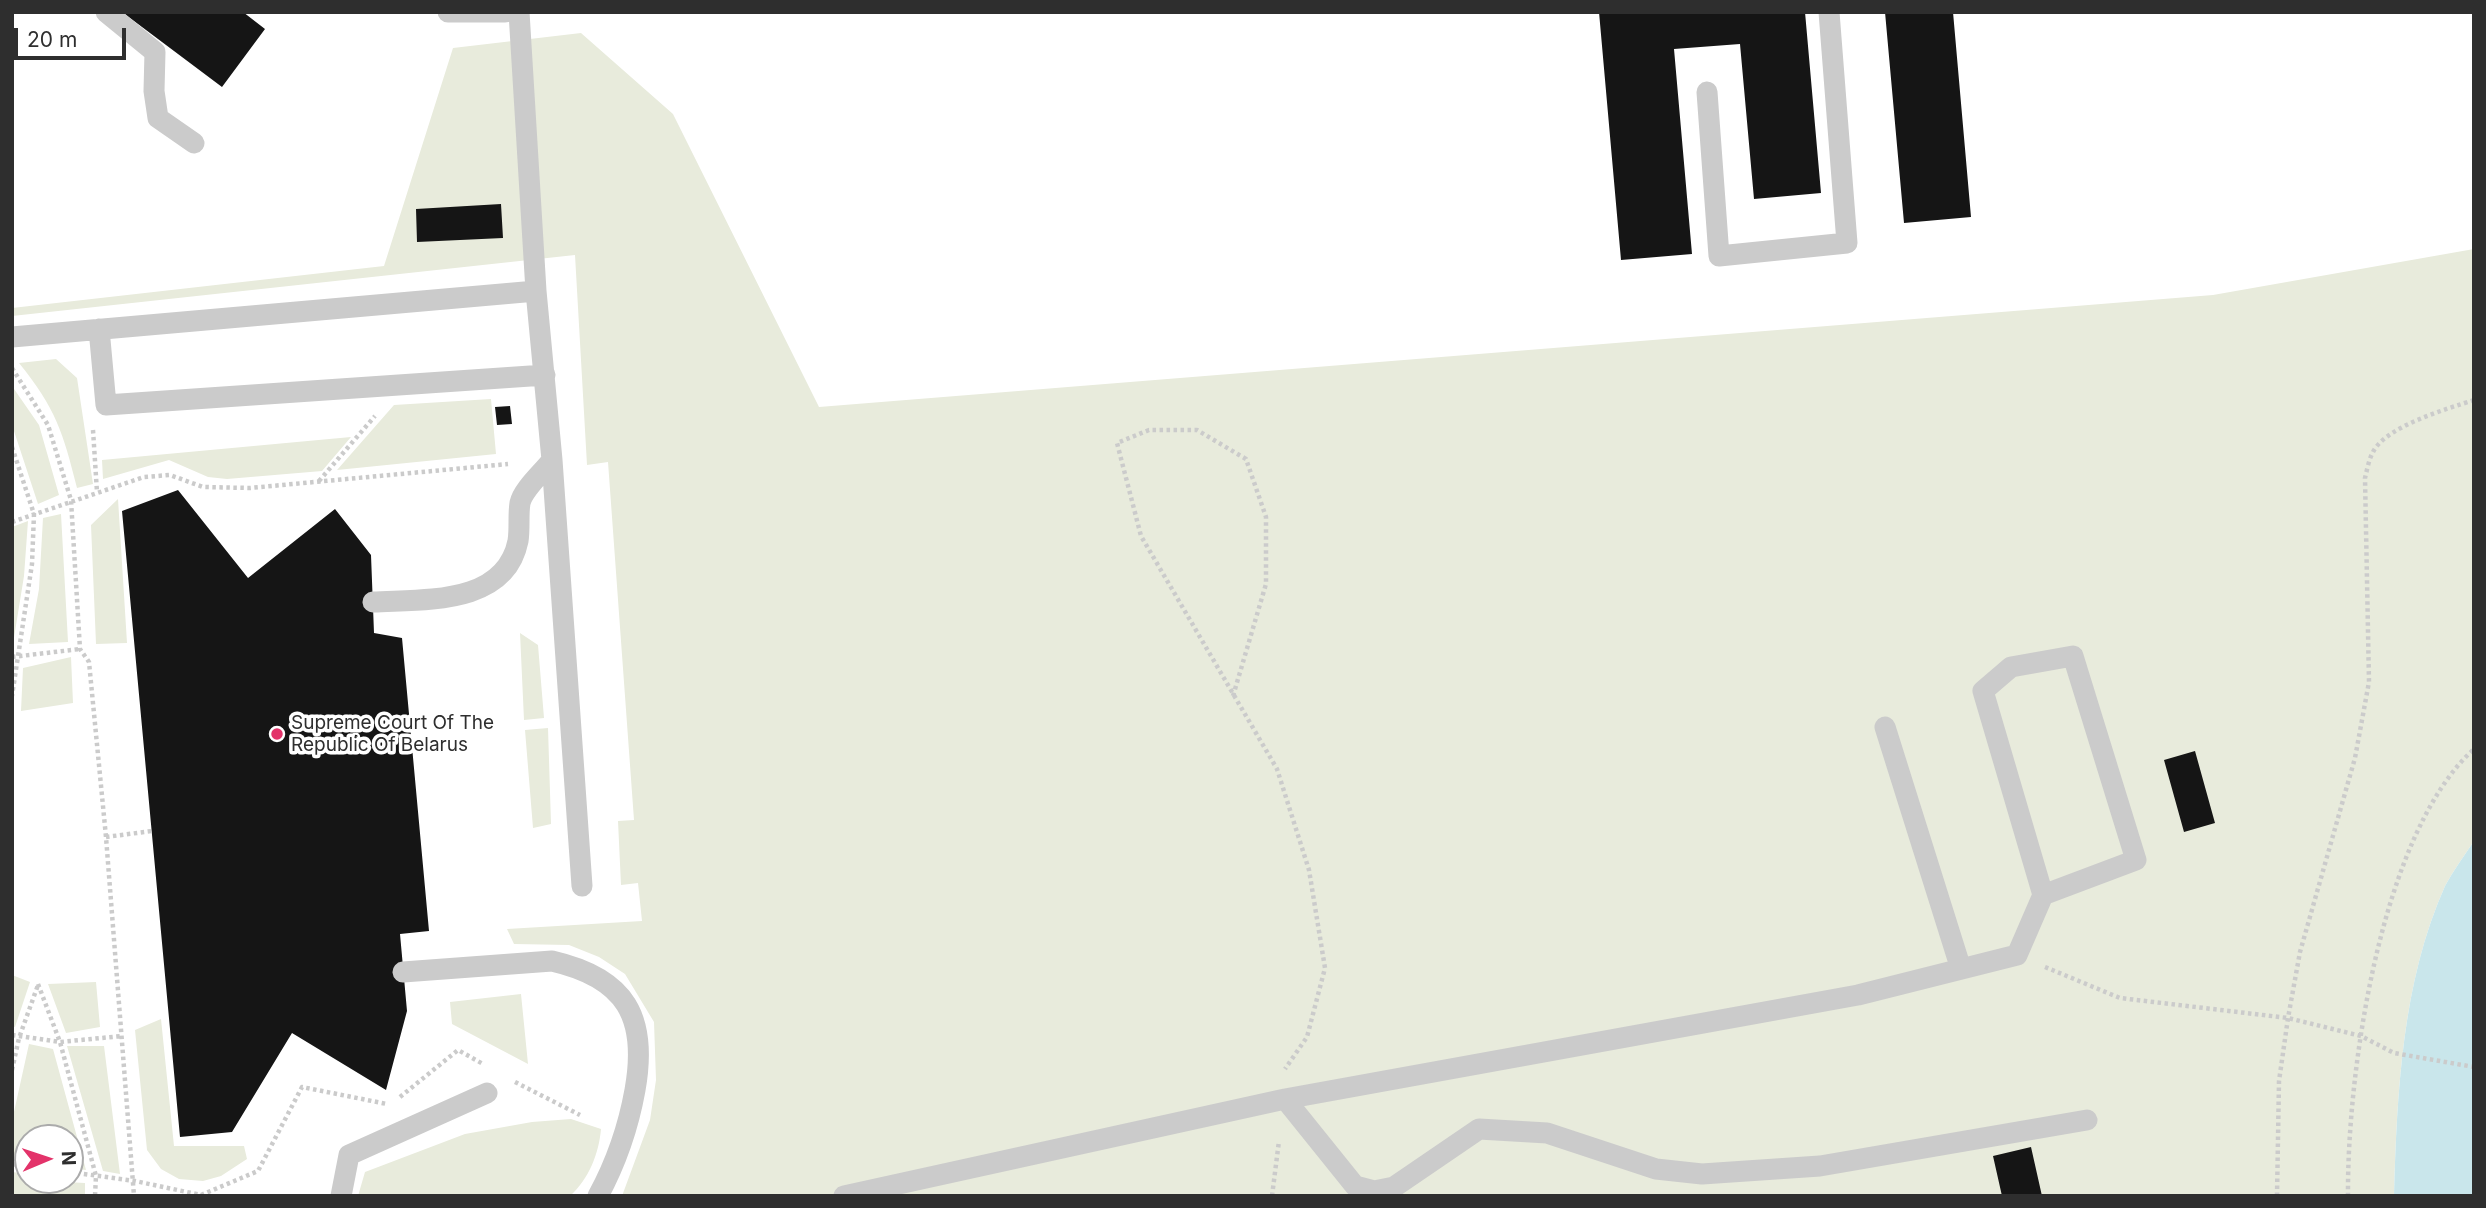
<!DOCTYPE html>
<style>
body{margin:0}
#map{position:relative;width:2486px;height:1208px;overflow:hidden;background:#fff;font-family:Inter,sans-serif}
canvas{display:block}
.frame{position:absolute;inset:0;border:14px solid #2e2e2e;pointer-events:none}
.north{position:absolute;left:14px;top:1124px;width:70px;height:70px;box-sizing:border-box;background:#fff;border:2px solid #ababab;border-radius:50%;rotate:88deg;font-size:19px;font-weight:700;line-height:28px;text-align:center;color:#2e2e2e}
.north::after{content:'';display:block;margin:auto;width:24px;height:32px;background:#e3336a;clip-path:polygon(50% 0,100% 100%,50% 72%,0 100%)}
.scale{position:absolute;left:14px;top:28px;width:112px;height:32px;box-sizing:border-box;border:4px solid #2e2e2e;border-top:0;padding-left:9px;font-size:21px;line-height:24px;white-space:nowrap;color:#2e2e2e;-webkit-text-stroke:5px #fff;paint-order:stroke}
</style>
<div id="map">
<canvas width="2486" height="1208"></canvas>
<div class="frame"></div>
<div class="north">N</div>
<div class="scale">20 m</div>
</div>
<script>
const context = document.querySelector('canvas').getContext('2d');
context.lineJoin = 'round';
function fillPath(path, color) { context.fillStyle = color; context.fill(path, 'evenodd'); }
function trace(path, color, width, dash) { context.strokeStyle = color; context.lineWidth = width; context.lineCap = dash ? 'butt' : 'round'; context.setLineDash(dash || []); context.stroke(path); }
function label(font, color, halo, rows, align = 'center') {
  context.font = font + ' Inter,sans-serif'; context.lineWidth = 7; context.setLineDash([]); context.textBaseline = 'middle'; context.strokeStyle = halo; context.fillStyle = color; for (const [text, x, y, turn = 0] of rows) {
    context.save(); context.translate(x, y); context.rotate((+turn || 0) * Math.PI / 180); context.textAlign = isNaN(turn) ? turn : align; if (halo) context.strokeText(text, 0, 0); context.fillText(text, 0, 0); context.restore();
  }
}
const green = new Path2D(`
 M581,33l92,81 146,293 1394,-112 261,-46v592c-10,15 -21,30 -29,45 -43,96 -48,207 -51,310h-1772l28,-76 6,-40 -2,-58 -29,-48 -26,-17 -30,-12 -55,-1 -7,-15 135,-8 -4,-38 -17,2 -3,-64 16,-1 -26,-358 -21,3 -12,-210 -563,61v-8l372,-42 69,-218z
 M56,359l21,19 16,106 -16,4c-14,-56 -21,-79 -58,-125z
 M12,386l27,39 20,70 -21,9 -26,-79z
 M491,399l5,55 -159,16 57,-65z
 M351,437l-29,34 -95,8 -19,-2 -39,-17 -66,19 -1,-19z
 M118,499l9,144 -31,1 -5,-119z
 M61,514l7,128 -39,2 10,-55 4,-71z
 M28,521l-4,55 -12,74v-123z
 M520,633l18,12 6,73 -20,2z
 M71,657l2,46 -52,8 2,-43z
 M548,728l3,96 -18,4 -8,-98z
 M12,975l18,7 -15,45 -3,-1z
 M96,982l4,45 -34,6 -18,-49z
 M521,994l7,70 -76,-40 -2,-22z
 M161,1019l13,127h70l3,13 -26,17 -18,5 -24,-2 -18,-10 -14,-19 -12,-120z
 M29,1044l24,5 33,121 -16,-2v-30h-42v22l-16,-2v-37z
 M67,1046h37l16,128 -17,-3z
 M571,1119l30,10c-2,24 -12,50 -31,67h-212l7,-24 100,-38 67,-12z
 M12,1172l16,2v6l57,3v13h-73z`);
const water = new Path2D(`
 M2474,841v355h-80c3,-103 8,-214 51,-310 8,-15 19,-30 29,-45z`);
const building = new Path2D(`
 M122,12h121l22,17 -43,58z
 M1599,12h206l16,181 -67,6 -14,-155 -66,5 18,205 -71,6z
 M1885,12h68l18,205 -67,6z
 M501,204l2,34 -86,4 -1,-33z
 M510,406l2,18 -15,1 -2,-18z
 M178,490l70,88 87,-69 36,46 3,78 28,5 27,293 -29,3 7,77 -21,79 -94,-57 -60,99 -52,5 -58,-626z
 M2195,751l20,72 -31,9 -20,-72z
 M2031,1147l11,49h-40l-9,-40z`);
const path = new Path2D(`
 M12,368l36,57 23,75 9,149 9,13 17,175 28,359
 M93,430l4,62
 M12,447l22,67 -2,50 -20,132
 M319,481l56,-65
 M12,522l132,-45 26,-2 33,12 47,1 258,-24
 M12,657l68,-8
 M1233,696l33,-112v-67l-20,-58 -49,-29h-48l-32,13 24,93 136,233 32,101 16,98 -18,69 -22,32
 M106,837l46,-6
 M2045,967l75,31 168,20 73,18 33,17 80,14
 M38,984l22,58 36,134 -1,20
 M12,1035l48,7 62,-6
 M12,1070l7,-32 19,-53
 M515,1082l65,33
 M400,1097l58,-47 25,14
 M12,1164l16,3
 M70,1172l65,9 66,14 57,-24 44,-84 85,17
 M1272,1196l7,-55
 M2277,1196l2,-115 9,-63 12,-66 55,-194 14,-76 -4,-204c2,-8 4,-19 8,-26 13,-26 74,-43 101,-52
 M2348,1196c-1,-121 32,-362 126,-447`);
const service = new Path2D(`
 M106,12l49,40 -1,39 4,27 36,25
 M448,12h57
 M1707,92l12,164 128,-13 -18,-231
 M536,291l16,169 30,426
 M99,329l7,76 439,-30
 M12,337l524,-46 -17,-279
 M373,602c50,-3 132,4 145,-61 2,-12 0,-26 2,-38 3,-14 23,-31 32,-43
 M1885,727l76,242
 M403,972l149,-11c74,17 96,56 83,129 -7,39 -18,71 -37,106
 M1285,1099l70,87 19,5 20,-4 85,-58 68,4 109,36 46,5 118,-8 267,-46
 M341,1196l8,-41 138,-62
 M844,1196l441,-97 573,-104 159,-40 26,-60 -60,-204 28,-24 62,-11 63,204 -93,35`);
const markers = [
 [277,734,7,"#e3336a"]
];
const poiNames = [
 ["Supreme Court Of The",291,723],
 ["Republic Of Belarus",291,745]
];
fillPath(green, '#e8ebdc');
fillPath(water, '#c9e6eb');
fillPath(building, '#151515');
trace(path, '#cbcbcb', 4.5, [3.5, 3.5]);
trace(service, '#cbcbcb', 21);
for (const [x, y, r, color] of markers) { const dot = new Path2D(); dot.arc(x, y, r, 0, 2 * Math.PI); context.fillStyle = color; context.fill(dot); trace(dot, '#fff', 2.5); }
label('19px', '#2e2e2e', '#fff', poiNames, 'left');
</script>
